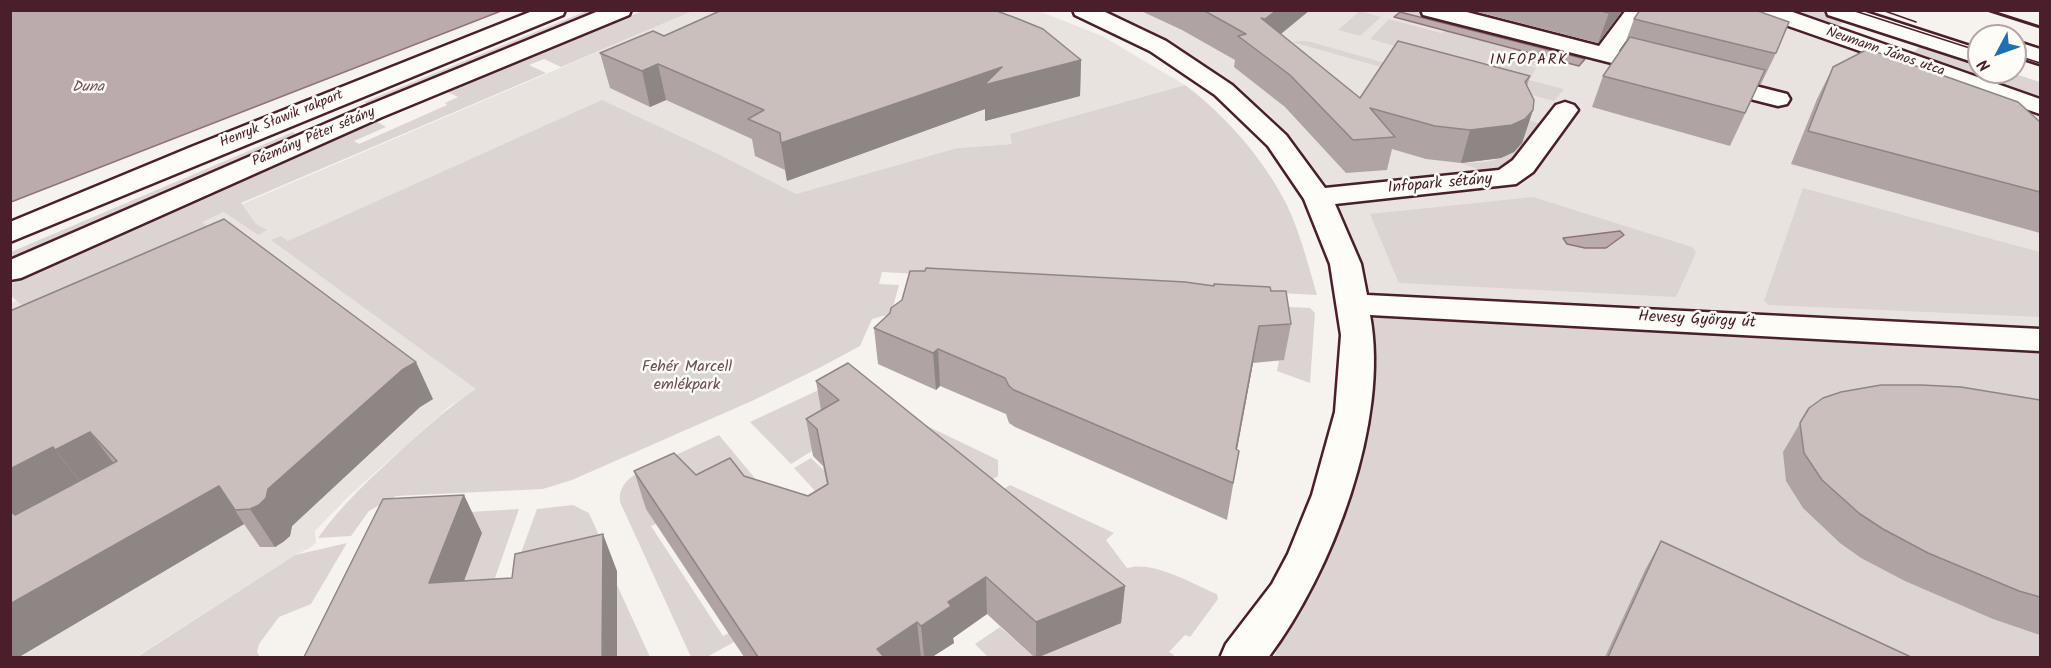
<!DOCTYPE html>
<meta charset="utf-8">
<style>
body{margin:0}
#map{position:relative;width:2051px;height:668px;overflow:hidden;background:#f6f3ef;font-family:Kalam,sans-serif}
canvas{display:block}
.frame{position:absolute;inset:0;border:12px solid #4a1f2b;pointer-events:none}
.north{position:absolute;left:1967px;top:24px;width:60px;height:60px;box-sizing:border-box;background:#fdfcf7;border:2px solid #b5a4a5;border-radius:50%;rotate:229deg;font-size:16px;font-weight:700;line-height:24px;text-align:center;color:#4a1f2b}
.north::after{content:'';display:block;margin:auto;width:21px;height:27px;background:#1f6fb2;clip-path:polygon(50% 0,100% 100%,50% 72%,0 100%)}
</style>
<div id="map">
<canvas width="2051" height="668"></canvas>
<div class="frame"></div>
<div class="north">N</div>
</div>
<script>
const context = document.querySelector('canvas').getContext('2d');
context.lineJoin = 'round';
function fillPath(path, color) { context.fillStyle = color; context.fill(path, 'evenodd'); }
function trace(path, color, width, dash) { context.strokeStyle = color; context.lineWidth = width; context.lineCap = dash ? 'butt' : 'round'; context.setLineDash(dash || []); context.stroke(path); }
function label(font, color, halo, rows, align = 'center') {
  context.font = font + ' Kalam,sans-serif'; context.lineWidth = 5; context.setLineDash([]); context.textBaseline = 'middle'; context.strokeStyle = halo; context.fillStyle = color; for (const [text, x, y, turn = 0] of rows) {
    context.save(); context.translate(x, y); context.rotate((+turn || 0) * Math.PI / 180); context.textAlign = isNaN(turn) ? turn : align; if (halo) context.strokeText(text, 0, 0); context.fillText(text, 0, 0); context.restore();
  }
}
const built = new Path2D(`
 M693,11h346l63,25 83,49 -174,49 2,10 -56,4 -161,46 -346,212 -102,91 -33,34 1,12 -6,5 -15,7 -159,102 -125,1v-355z
 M1097,11h665l278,98v238l-634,-34 -31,3 -13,-36 -73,-139z`);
const green = new Path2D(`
 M589,10l10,1 -232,93 -3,-2z
 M642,11h51l-132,56 -17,-8 -15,6 17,8 -305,130 15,21 11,6 -9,5 -34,-23 -22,10 23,18 -185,80 -29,-24 -1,-12 366,-163 10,6 -32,14 5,3 88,-39 -2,-2 13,-6 -12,-6z
 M1360,11l21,6 -21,19 -22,-6z
 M1401,11h14l174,44 -4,4z
 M1787,11h32l28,9 -11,7z
 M1389,19l52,14 5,-2 99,26 -8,9 -44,-12 -12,16 -111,-31z
 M1305,41l6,1 155,44 -3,4 -171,-48z
 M1922,44l57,18v10h30l31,10v20l-140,-49 15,-2z
 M1503,58l33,10 -7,12 35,9 -10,12 -71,-19z
 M1185,85c42,32 77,72 101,118 14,29 22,61 31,92l-435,-23 -3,12 20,1 -8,29 -19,5 -12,27 -39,21 -67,33 -182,80 -29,9 -147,7 -27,15 -18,25 -33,2c24,-34 52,-59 82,-87 25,-22 48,-44 76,-62l-205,-149 10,-4 7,5 314,-141 116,54 78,40 161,-46 55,-4 -2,-10z
 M1514,115l29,10 -27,38 -24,11 -31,-11c21,0 48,-1 61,-20z
 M293,132l3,2 -285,125v-7z
 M1803,188l237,64v65l-271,-12 -5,-4z
 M1533,197l159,50 4,5 -2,5 -18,40 -276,-14 -2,-2 -28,-67z
 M927,288l383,20 5,5 -5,70 -33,-12 2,-11h5l-4,-34z
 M1406,313l634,34v310l-767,1 22,-42 74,-290 6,-10z
 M825,387l16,46 -50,31 -41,-42z
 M869,398l129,62v16l-21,14z
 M719,435l39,47 -107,44 72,110 6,-3 5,9 -27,15h-16l-71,-155c-2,-13 6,-22 17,-29z
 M811,458l36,34 -20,12 -33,-36z
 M1010,485l104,48 -8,7 21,28c26,-8 66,16 90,26l1,5 -28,38 -5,-2 -16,17 5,3 -2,2h-133l81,-34 -136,-121z
 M573,505l16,8 26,59 -118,46 40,-109z
 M519,509l-33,95 -30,-2 -2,-89z
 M347,543l-36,61 -32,13 -20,27 -2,8 3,5h-123l158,-102z
 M617,585l33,72h-33z
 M1000,627l34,30h-46l-13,-13z`);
const water = new Path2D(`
 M11,10h490v1l-490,191z
 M1400,12l185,47 -6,7 -185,-49z
 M1620,231l4,4 -18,13h-21l-18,-4 -4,-6z`);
const minor = new Path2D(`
 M601,10h30l-2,5 -247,102 -361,161 -11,2v-20l354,-153z
 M1073,10h28l65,31 66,44 54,50 39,53 174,-18 14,-10 43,-55 9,-3 9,3 4,5 -45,62 -17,12 -181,20 26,60 6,31 673,34v22l-670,-36c20,106 -38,258 -102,343h-48l6,-14 46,-60 16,-30 24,-59 23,-83 6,-77 -11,-71 -26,-65 -36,-53 -53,-51 -65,-44 -75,-36z
 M1421,10h38l140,36 27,-36h21l-28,41 48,12 4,5 -4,5 -8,2 -236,-60z
 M1755,10h32l253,89v15l-283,-99z
 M1712,75l75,19 3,5 -3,5 -9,2 -75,-19 -3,-5 3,-5z`);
const major = new Path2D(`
 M535,10h30l-2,5 -553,227v-20l181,-75z
 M1826,10h33l120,39v15l-151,-49z
 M2015,41l25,8v15l-25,-8z`);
const tram = new Path2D(`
 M1852,10l127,41
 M1882,10l34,12
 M2015,55l25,8`);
const rail = new Path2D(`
 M1987,10l53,17`);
const wall = new Path2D(`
 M1139,10h171l-29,24 79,64 170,-22 -3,10 6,24 -11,33 -8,9 -13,6 -40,5 -35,-4 -34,-10 -5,21 -41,3 -61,-66 -51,-40 1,-7 -53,-30z
 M1470,10h153l-25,33z
 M1634,19l142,34 -15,31h-2l-29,62 -138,-39 11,-31 21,-30z
 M664,36l417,24 -1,36 -95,25v-12l-198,72 -2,-11 -30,-14 -3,-17 -86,-39 -16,7 -40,-19 -10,-35z
 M1833,67l207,55v111l-249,-69 26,-65z
 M1213,286l58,5 20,33 -7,36 -31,3 -16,87 2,1 -12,69 -212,-93 -6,-4 -3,-9 -66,-28 -4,4 -58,-26 -4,-36z
 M10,311l423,88 -13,8 -128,119 -2,10 -7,6 -8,5h-15l-16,-23 -225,133z
 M816,381l309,205 -4,37 -82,34h-5l-47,-43 -34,24 1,5 -22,14h-188l-98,-148 -12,-38 62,4 48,1 64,20 19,-12 -4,-18 -10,-10 -7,-37 15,-9z
 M2040,400v235l-47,-16 -88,-38 -44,-23 -21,-15 -37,-35 -17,-27 -3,-29 26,-44z
 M1661,541l250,116h-306l40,-87z`);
const shadedWall = new Path2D(`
 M1277,10h33l-49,40 4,-31z
 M1611,10h12l-25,33 11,-30z
 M1081,60l-1,36 -95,25v-12l-198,72 -6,-38 221,-76z
 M658,64l8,36 -16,7 -8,-36z
 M1533,110l-11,33 -8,9 -13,6 -40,5 9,-33z
 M1259,326l-6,37 -23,123 6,-37z
 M938,349l2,37 -4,4 -3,-37z
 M416,362l17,37 -13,8 -128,119 -2,10 -7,6 -8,5 -25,-38 18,-20 134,-119z
 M90,432l28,37 -34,18 -29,-37z
 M53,447l29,37 -35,69 -37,-42v-42z
 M219,486l25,38 -225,133h-9v-53z
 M464,495l18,38 -33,88 -20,-38z
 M603,534l14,37v86h-15z
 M986,577l1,37 -34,24 1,5 -22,14h-8l-3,-31 27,-24z
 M1125,586l-4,37 -82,34h-3v-35z
 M917,622l4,35h-43l-1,-8z`);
const building = new Path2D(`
 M722,10h272l22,8 27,11 38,31 -97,25 18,-18 -221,76 -1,-10 -32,-14 16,-9 -106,-46 -16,7 -42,-18 53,-22 11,5z
 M1203,10h74l-12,9 -4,-1 99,80 38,-57 132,35 -5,6 9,18 -1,10 -8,9 -13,6 -42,5 -35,-4 -65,-18 25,29 -42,3 -63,-65 -52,-39 8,-2z
 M1597,10h14l-2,3z
 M1640,10h115l34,12 -13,31h-3l-139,-34z
 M1630,37l135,33 -20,43 -142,-37z
 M1868,49l150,53 22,20v70l-232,-61 25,-64z
 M224,219l192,143 -14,8 -134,119 -2,9 -7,7 -9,4 -15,1 -16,-24 -209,118v-93l5,4 102,-54 -27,-29 -35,18 -2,-3 -43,22v-158z
 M926,268l259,14 29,4v-2l56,3 1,4h15l5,33 -32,2 -23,123 3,2 -6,32 -219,-93 -5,-4 -4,-8 -67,-29 -5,4 -59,-25 16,-15 1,-5 11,-8 8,-29h15z
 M848,363l277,223 -89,36 -50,-45 -38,25 3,4 -30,20 -4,-4 -40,27 7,8h-126l-124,-186 40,-18 22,22 34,-17 14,18 64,20 20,-12 -11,-55 -11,-10 33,-19 -23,-19z
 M1881,385h40l40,2 79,13v197l-21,-6 -91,-38 -45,-24 -23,-15 -38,-34 -18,-27 -4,-30 9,-15 14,-10 18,-6z
 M464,495l-35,88 83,-5 3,-24 88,-20 -1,123h-298l79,-158z
 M1661,541l250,116h-303z`);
const farStreetnames = [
 ["Neumann János utca",1885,53,19],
 ["Henryk Sławik rakpart",282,120,-22],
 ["Pázmány Péter sétány",314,138,-23]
];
const farNeighbourhoodnames = [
 ["INFOPARK",1529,61]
];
const farWaternames = [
 ["Duna",88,88]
];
const streetNames = [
 ["Infopark sétány",1440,185,-5],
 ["Hevesy György út",1697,321,3]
];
const parkNames = [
 ["Fehér Marcell",687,368],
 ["emlékpark",687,386]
];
fillPath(built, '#e9e3e0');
fillPath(green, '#dcd4d2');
fillPath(water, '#bbabac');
trace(water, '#8e7378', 1.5);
trace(minor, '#4a1f2b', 5);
trace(major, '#4a1f2b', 5);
fillPath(minor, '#fdfcf7');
fillPath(major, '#fdfcf7');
trace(tram, '#4a1f2b', 1.5);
trace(rail, '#4a1f2b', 3);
fillPath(wall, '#afa4a3');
fillPath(shadedWall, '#8e8685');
fillPath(building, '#cbbfbe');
trace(building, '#8e8685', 1.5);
label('14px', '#4a1f2b', '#fdfcf7', farStreetnames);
context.letterSpacing = '1.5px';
label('15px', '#4a1f2b', '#fdfcf7', farNeighbourhoodnames);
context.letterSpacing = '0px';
label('italic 15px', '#725058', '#fdfcf7', farWaternames);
label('16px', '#4a1f2b', '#fdfcf7', streetNames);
label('16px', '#6e4c55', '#fdfcf7', parkNames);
</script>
